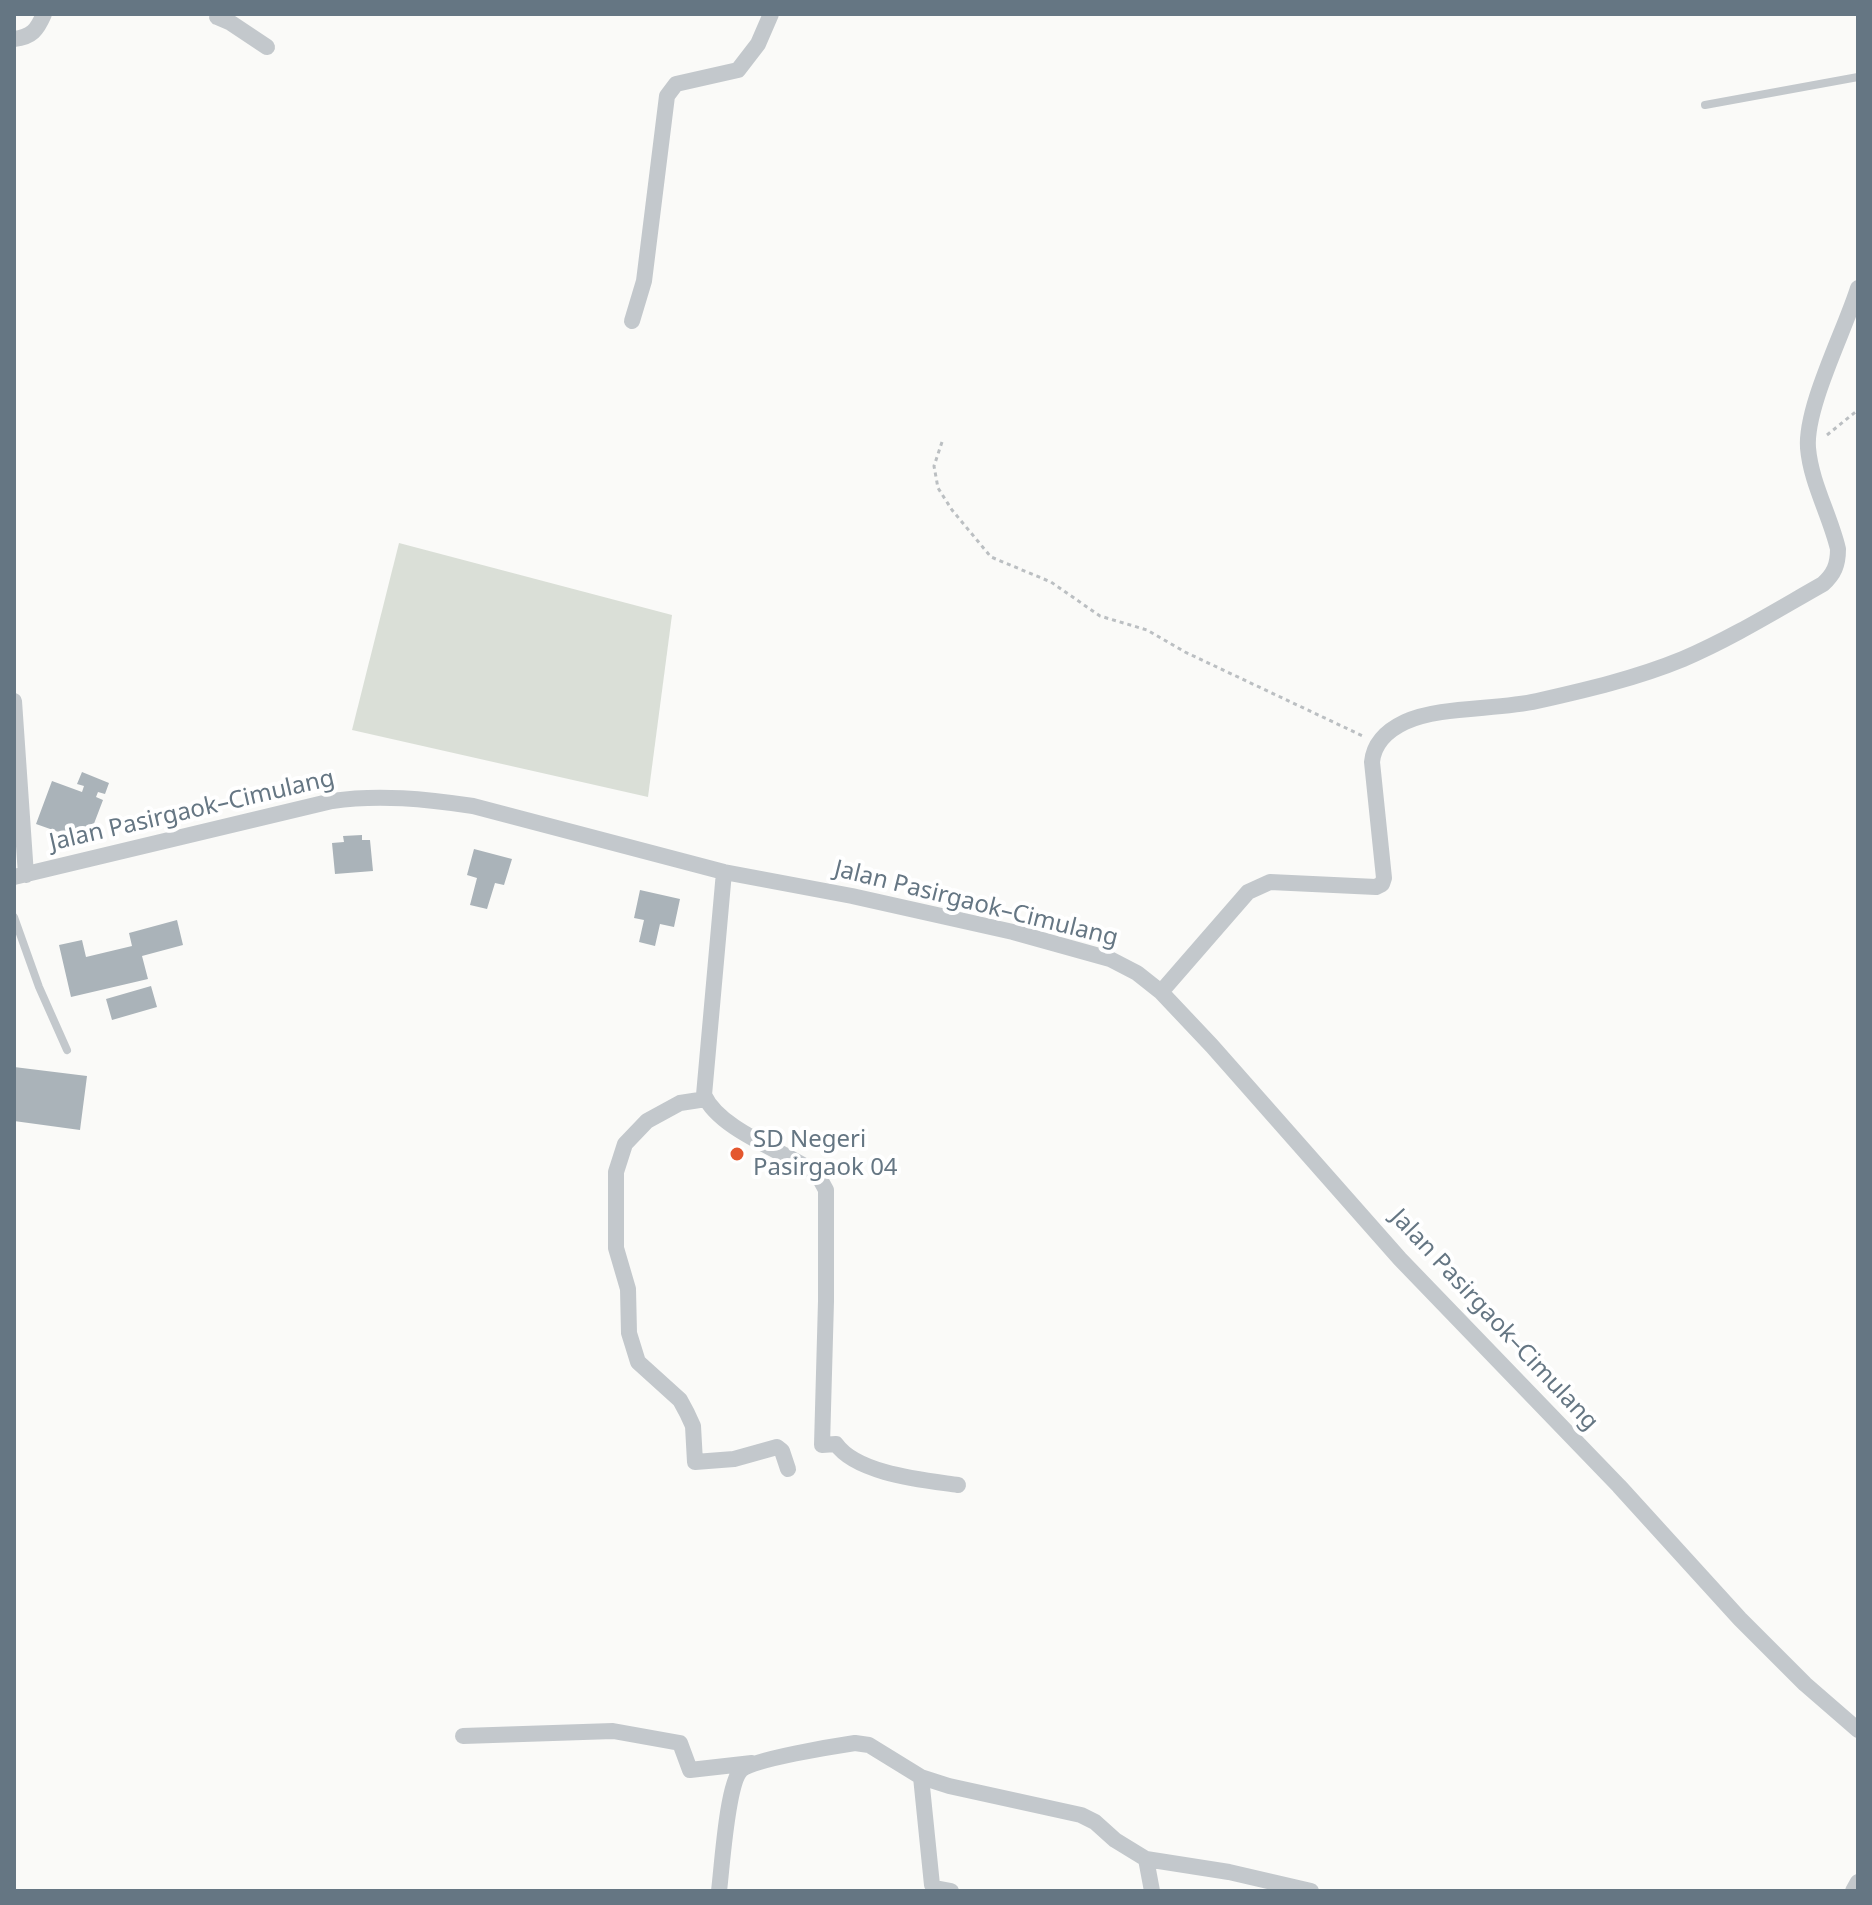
<!DOCTYPE html>
<meta charset="utf-8">
<style>
body{margin:0}
#map{position:relative;width:1872px;height:1905px;overflow:hidden;background:#fafaf8;font-family:"Noto Sans",sans-serif}
canvas{display:block}
.frame{position:absolute;inset:0;border:16px solid #657683;pointer-events:none}
</style>
<div id="map">
<canvas width="1872" height="1905"></canvas>
<div class="frame"></div>
</div>
<script>
const context = document.querySelector('canvas').getContext('2d');
context.lineJoin = 'round';
function fillPath(path, color) { context.fillStyle = color; context.fill(path, 'evenodd'); }
function trace(path, color, width, dash) { context.strokeStyle = color; context.lineWidth = width; context.lineCap = dash ? 'butt' : 'round'; context.setLineDash(dash || []); context.stroke(path); }
function label(font, color, halo, rows, align = 'center') {
  context.font = font + ' "Noto Sans",sans-serif'; context.lineWidth = 8; context.setLineDash([]); context.textBaseline = 'middle'; context.strokeStyle = halo; context.fillStyle = color; for (const [text, x, y, turn = 0] of rows) {
    context.save(); context.translate(x, y); context.rotate((+turn || 0) * Math.PI / 180); context.textAlign = isNaN(turn) ? turn : align; if (halo) context.strokeText(text, 0, 0); context.fillText(text, 0, 0); context.restore();
  }
}
const green = new Path2D(`
 M399,543l273,72 -24,182 -296,-67z`);
const building = new Path2D(`
 M82,772l27,11 -4,11 -7,-2 -2,5 7,3 -16,42 -51,-18 16,-43 30,11 2,-6 -7,-2z
 M362,835v5h8l3,31 -38,3 -3,-31 12,-1 -1,-6z
 M474,849l38,10 -8,26 -9,-2 -8,26 -17,-4 7,-27 -10,-3z
 M640,890l40,9 -6,28 -14,-3 -5,22 -16,-4 5,-22 -10,-2z
 M177,920l6,25 -41,11 6,23 -77,18 -12,-52 23,-5 4,17 46,-11 -3,-13z
 M151,986l6,21 -45,13 -6,-21z
 M14,1067l73,9 -7,54 -66,-9z`);
const path = new Path2D(`
 M1827,435l31,-25
 M942,442l-8,24 4,22 14,22 39,47 60,25 49,34 47,14 38,22 180,85`);
const lane = new Path2D(`
 M1705,105l153,-28
 M14,917l25,70 28,63`);
const street = new Path2D(`
 M219,14l-2,3 14,6 36,24
 M14,39c18,-2 23,-9 30,-25
 M632,321l12,-40 23,-185 9,-12 62,-14 20,-26 13,-30
 M14,701l12,174
 M724,872l-20,223c15,34 77,55 107,75l9,9 6,11v111l-4,144 14,-1c21,30 88,36 122,41
 M14,877l318,-76c47,-7 94,-2 141,5l251,66 128,24 161,36 97,27 27,14 24,19 51,54 188,213 219,227 121,133 65,65 53,46
 M1161,992l87,-100 22,-10 106,5 6,-3 2,-6 -12,-116c2,-20 16,-32 33,-40 34,-16 93,-12 132,-21 49,-11 100,-23 146,-42 49,-21 94,-49 140,-75 11,-10 15,-19 15,-35 -8,-34 -27,-66 -30,-101 -3,-41 37,-118 50,-160
 M706,1099l-26,4 -33,18 -22,23 -9,28v76l12,41 1,44 9,29 42,38 7,13 6,13 2,36 39,-3 43,-12 5,4 6,18
 M463,1736l150,-5 67,12 10,27 62,-7
 M921,1777l11,108 3,3 16,3
 M719,1891c3,-23 8,-107 22,-121 13,-11 94,-24 114,-27l14,2 52,32 28,9 132,29 14,7 20,18 31,19
 M1152,1891l-6,-32 83,13 82,19
 M1853,1891l5,-9`);
const markers = [
 [737,1154,8,"#e4572e"]
];
const streetNames = [
 ["Jalan Pasirgaok–Cimulang",192,811,-13],
 ["Jalan Pasirgaok–Cimulang",976,904,14],
 ["Jalan Pasirgaok–Cimulang",1494,1320,47]
];
const poiNames = [
 ["SD Negeri",753,1140],
 ["Pasirgaok 04",753,1168]
];
fillPath(green, '#dadfd7');
fillPath(building, '#aab3b9');
trace(path, '#bbbfc2', 3, [4, 4]);
trace(lane, '#c3c8cc', 8);
trace(street, '#c3c8cc', 16);
for (const [x, y, r, color] of markers) { const dot = new Path2D(); dot.arc(x, y, r, 0, 2 * Math.PI); context.fillStyle = color; context.fill(dot); trace(dot, '#fff', 3); }
label('24px', '#657683', '#fff', streetNames);
label('24px', '#657683', '#fff', poiNames, 'left');
</script>
